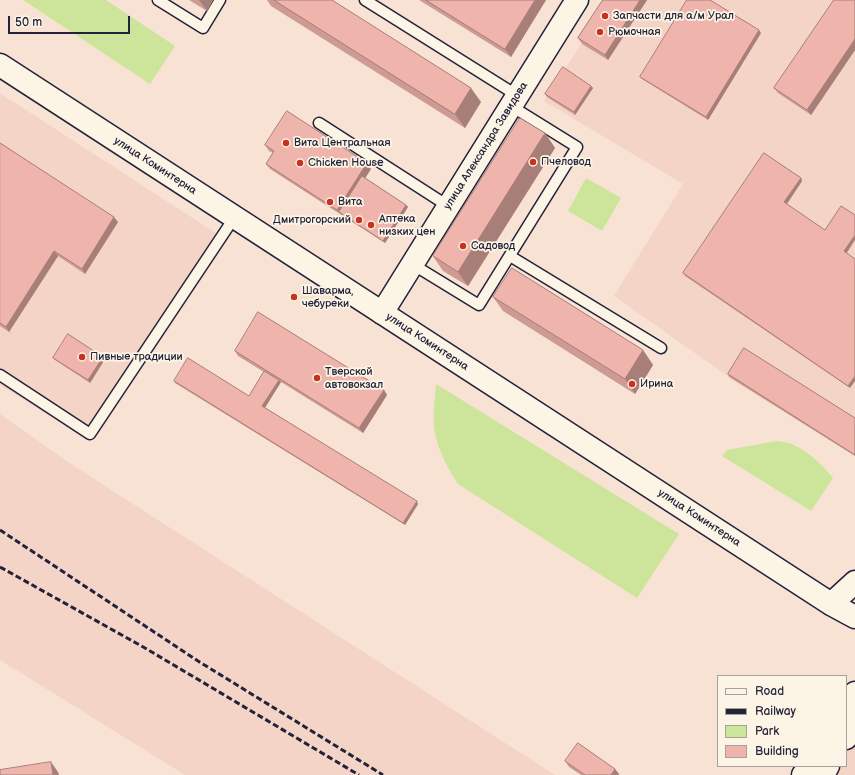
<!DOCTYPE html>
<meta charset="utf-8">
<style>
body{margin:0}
#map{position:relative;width:855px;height:775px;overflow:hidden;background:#f8e2d4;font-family:"Balsamiq Sans",sans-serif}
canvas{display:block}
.legend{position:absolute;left:717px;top:675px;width:130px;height:92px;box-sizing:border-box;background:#fcf5e5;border:1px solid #a5a1a1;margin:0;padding:5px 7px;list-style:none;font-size:12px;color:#22223b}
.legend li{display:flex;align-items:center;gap:8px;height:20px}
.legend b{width:20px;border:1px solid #a5a1a1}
.scale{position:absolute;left:8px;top:16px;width:122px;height:18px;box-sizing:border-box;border:2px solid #22223b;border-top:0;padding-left:5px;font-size:12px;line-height:14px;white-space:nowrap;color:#22223b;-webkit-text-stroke:3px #fcf5e5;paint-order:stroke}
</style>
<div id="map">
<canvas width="855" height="775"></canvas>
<ul class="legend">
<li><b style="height:5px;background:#fcf5e5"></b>Road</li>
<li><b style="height:5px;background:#22223b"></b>Railway</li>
<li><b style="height:11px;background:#cde59b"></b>Park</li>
<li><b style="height:11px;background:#efb4ac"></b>Building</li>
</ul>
<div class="scale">50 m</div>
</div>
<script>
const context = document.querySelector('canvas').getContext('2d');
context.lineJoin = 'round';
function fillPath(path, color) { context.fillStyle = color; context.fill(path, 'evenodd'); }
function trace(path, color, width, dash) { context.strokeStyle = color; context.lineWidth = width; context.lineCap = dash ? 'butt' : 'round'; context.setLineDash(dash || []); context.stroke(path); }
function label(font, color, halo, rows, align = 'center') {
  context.font = font + ' "Balsamiq Sans",sans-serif'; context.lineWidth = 3.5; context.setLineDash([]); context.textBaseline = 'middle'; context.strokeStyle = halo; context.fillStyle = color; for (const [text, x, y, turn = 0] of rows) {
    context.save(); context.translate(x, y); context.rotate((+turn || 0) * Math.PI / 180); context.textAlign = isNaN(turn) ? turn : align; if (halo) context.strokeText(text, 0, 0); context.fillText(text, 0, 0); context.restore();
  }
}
const built = new Path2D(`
 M610,0h245v456l-126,-79 -115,-81 69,-112 -139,-83z
 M0,93l225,146 -116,176 -21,25 -88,-55z
 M0,414l74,52 481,309h-370l-185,-115z
 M855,728v47h-29l6,-9h14v-23z`);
const green = new Path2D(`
 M23,0h83l69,46 -25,38z
 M586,178l35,20 -19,33 -34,-20z
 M436,384l243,150 -42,64 -179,-114c-11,-17 -23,-39 -24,-60 -1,-13 1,-27 2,-40z
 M777,441c22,1 42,20 56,37l-22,33 -89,-55 5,-6z`);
const lane = new Path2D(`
 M158,0l45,28 17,-28
 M365,0l153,96
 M319,123l129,83
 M510,256l151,92
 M412,264l67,41 98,-158 -66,-41
 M0,375l90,59 144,-216`);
const secondary = new Path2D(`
 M382,313l195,-313`);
const primary = new Path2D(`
 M0,65l831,539 24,13
 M831,604l24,-22
 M846,707l9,-14
 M846,738l9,-14
 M803,775l6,-9
 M823,775l5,-9`);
const rail = new Path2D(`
 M0,530l198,131 185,114
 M0,567l145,81 214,127`);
const wall = new Path2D(`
 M189,0h24l-6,11z
 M267,0h65l149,102 -16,26 -194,-122z
 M419,0h127l-35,57z
 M603,0h44l-39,60 -26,-16 -4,-6z
 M855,0v50l-44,65 -33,-22 -4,-5z
 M761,33l-53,87 -66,-41 -2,-2z
 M591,86l2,2 -18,27 -28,-18 -2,-3z
 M545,133l10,15 -87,138 -25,-15 -10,-15z
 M0,143l118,79 -33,52 -27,-18 -49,76 -9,-6z
 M265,145l106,24 -6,9 41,27 2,2 -23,36 -115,-74 -4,-5 7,-11 -4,-2z
 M801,178l1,3 -15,23 59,49 4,135 -165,-112 -2,-3z
 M493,297l150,53 10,15 -18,29 -132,-83z
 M235,351l149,39 3,5 -24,38 -82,-51 -16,26 153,96 -13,21 -230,-142 -1,-2 75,15 15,-24 -26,-16z
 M103,357l2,2 -15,24 -35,-23 -2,-2z
 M728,374l127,44v38l-126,-79z
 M565,761l50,8 4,5 -1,1h-37l-12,-8z`);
const shadedWall = new Path2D(`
 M199,0h14l-6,11z
 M535,0h11l-35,57 -6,-8z
 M640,0h7l-39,60 -3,-5z
 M759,30l2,3 -53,87 -2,-3z
 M855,39v11l-44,65 -4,-5z
 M591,86l2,2 -18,27 -1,-3z
 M471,88l10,14 -16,26 -10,-14z
 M545,133l10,15 -87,138 -10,-14z
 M367,163l4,6 -29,45 -3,-2 -2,-2z
 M801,178l1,3 -16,24 -2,-3z
 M406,205l2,2 -23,36 -2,-2z
 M114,217l4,5 -33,52 -3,-5z
 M855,235v5l-9,14 -2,-3z
 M54,251l4,5 -49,76 -3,-5z
 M643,350l10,15 -18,29 -10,-15z
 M103,357l2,2 -15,24 -2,-3z
 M855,376v5l-5,7 -2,-2z
 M279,380l2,2 -17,27 -2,-3z
 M384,390l3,5 -24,38 -4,-5z
 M417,501l1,3 -13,21 -2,-2z
 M51,762l7,10 1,3h-6z
 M615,769l4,5 -1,1h-7z`);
const building = new Path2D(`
 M274,0h58l139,88 -16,26z
 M426,0h109l-30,49z
 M603,0h37l-35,55 -27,-17z
 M687,0h23l49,30 -53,87 -66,-40z
 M834,0h21v39l-48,71 -33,-22z
 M563,67l28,19 -17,26 -29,-18z
 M287,111l80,52 -30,47 -71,-46 8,-13 -9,-6z
 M520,118l25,15 -87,139 -25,-16z
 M0,143l114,74 -32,52 -28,-18 -48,76 -6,-4z
 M764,153l37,25 -17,24 41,28 16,-24 14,9v20l-11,16 11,8v117l-7,10 -165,-113z
 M362,176l44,29 -23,36 -44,-29z
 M512,268l131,82 -18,29 -132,-82z
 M258,312l126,78 -25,38 -124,-77z
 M68,334l35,23 -15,23 -35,-22z
 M744,348l111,70v37l-127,-81z
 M188,358l61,38 15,-25 15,9 -17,26 155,95 -14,22 -229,-142z
 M578,743l37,26 -4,6h-26l-20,-14z
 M51,762l2,13h-53v-5z`);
const markers = [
 [605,16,4,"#c8321e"],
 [600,32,4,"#c8321e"],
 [286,143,4,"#c8321e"],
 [533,162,4,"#c8321e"],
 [300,163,4,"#c8321e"],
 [330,202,4,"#c8321e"],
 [359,220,4,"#c8321e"],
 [371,225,4,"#c8321e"],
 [463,246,4,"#c8321e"],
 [294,297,4,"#c8321e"],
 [82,357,4,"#c8321e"],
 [317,378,4,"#c8321e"],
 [632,384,4,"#c8321e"]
];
const poiNames = [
 ["Запчасти для а/м Урал",613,16],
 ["Рюмочная",608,32],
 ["Вита Центральная",294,143],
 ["Пчеловод",541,162],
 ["Chicken House",308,163],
 ["Вита",338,202],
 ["Аптека",379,219],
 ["низких цен",379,232],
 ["Дмитрогорский",351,220,"right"],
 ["Садовод",471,246],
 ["Шаварма,",302,291],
 ["чебуреки",302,304],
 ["Пивные традиции",90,357],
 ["Тверской",325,372],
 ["автовокзал",325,385],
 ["Ирина",640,384]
];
const streetNames = [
 ["улица Александра Завидова",486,146,-58],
 ["улица Коминтерна",155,166,33],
 ["улица Коминтерна",427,342,33],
 ["улица Коминтерна",699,518,33]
];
fillPath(built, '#f5d4c8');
fillPath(green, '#cde59b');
trace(lane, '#22223b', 13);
trace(secondary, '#22223b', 25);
trace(primary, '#22223b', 25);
trace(lane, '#fcf5e5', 10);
trace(secondary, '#fcf5e5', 22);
trace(primary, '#fcf5e5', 22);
trace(rail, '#22223b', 3, [6, 3]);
fillPath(wall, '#ce9b94');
fillPath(shadedWall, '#a77e78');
fillPath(building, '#efb4ac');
trace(building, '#a77e78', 1);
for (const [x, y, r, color] of markers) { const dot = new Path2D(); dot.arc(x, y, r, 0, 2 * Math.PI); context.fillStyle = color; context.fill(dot); trace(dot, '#fcf5e5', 1.5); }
label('11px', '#22223b', '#fcf5e5', poiNames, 'left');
label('11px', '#22223b', '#fcf5e5', streetNames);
</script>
